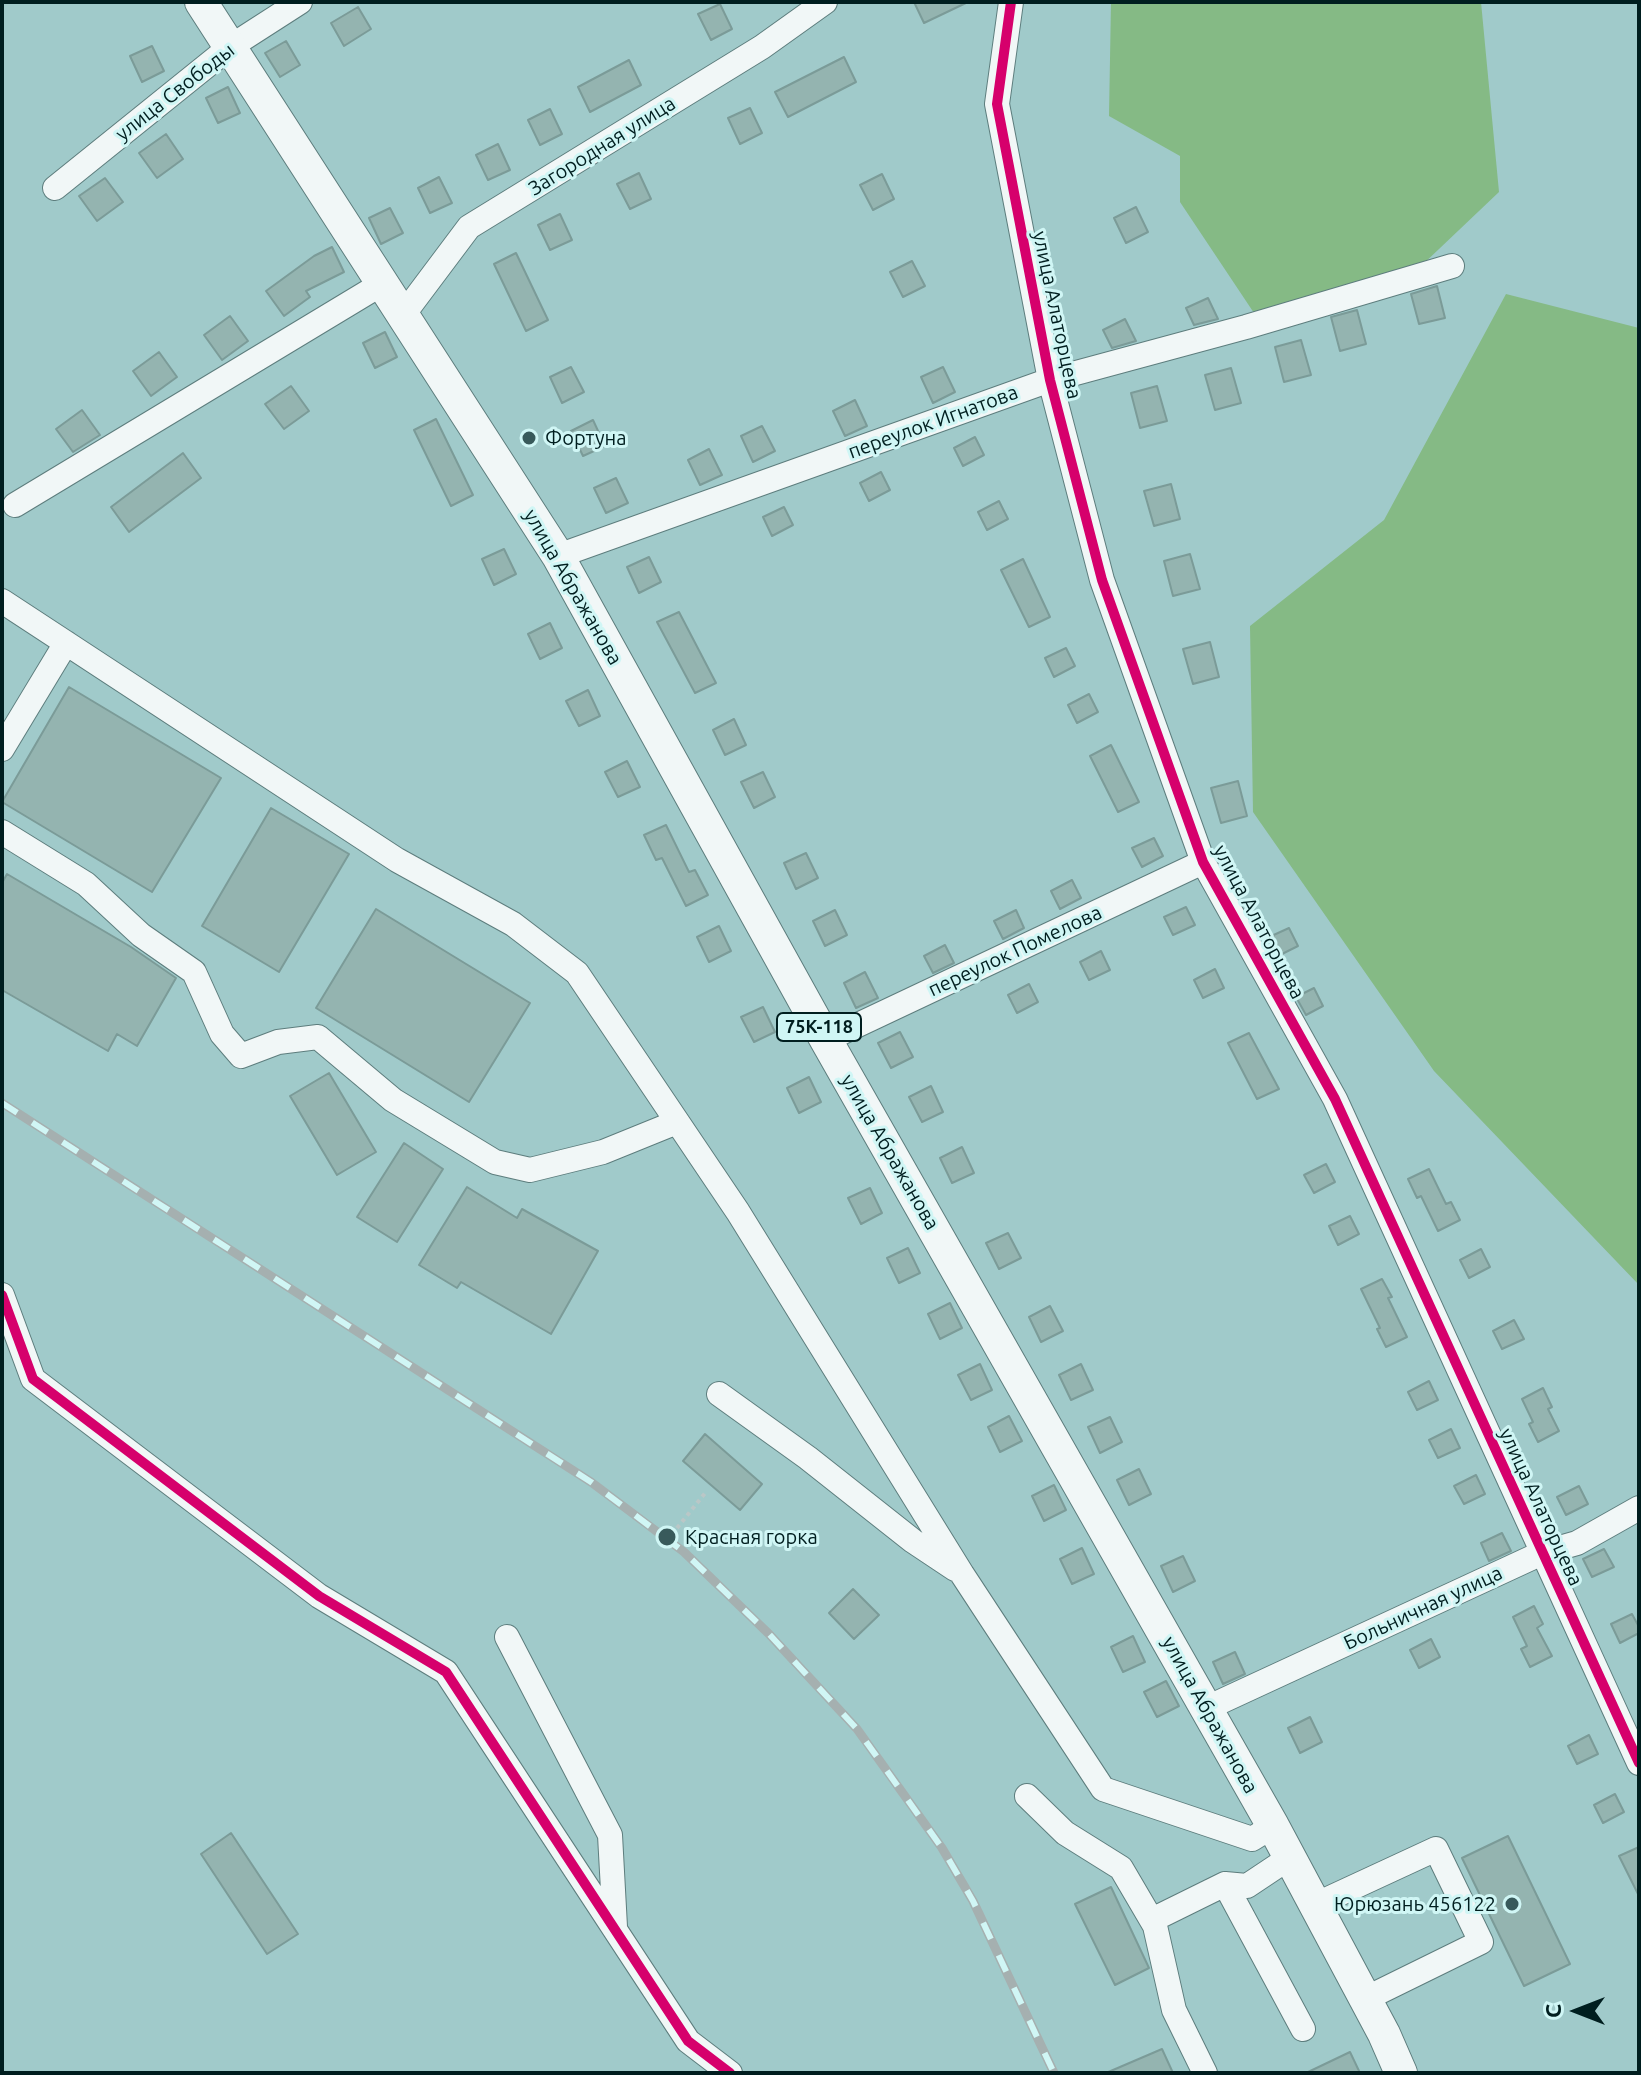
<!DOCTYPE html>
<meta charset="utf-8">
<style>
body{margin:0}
#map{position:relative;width:1641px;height:2075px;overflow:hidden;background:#a0caca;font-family:Ubuntu,sans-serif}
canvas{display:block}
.frame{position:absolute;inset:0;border:4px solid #001e1f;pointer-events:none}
.north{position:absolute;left:1537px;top:1971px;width:80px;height:80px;-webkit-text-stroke:6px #d0f6f5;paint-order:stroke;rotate:270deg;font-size:22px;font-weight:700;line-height:32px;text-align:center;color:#001e1f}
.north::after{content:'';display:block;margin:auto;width:28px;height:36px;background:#001e1f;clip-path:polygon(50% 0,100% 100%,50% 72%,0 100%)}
</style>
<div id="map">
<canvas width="1641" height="2075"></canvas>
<div class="frame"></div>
<div class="north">С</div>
</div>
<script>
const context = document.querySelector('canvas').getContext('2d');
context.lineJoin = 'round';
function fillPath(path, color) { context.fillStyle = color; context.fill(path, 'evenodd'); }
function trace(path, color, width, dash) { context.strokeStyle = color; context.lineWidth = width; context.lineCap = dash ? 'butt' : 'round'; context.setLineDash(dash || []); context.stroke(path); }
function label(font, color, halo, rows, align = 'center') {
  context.font = font + ' Ubuntu,sans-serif'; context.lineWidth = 6; context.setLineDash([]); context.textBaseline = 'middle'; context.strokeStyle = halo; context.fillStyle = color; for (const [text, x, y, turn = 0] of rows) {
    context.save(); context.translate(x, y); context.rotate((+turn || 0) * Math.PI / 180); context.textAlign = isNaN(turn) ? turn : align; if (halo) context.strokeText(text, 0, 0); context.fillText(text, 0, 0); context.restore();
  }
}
const forest = new Path2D(`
 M1111,2h370l18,190 -100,95 -143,29 -76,-114v-46l-71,-40z
 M1506,294l133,34v957l-205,-214 -181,-259 -3,-186 134,-106z`);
const building = new Path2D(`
 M914,2h54l-44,21z
 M720,4l12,25 -21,11 -13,-26z
 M358,7l13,22 -27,17 -13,-23z
 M286,41l14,24 -20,12 -15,-24z
 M152,46l12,25 -22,11 -12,-26z
 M844,57l12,25 -68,35 -13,-25z
 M629,60l12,25 -51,27 -12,-25z
 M228,87l12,26 -22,10 -12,-25z
 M750,108l12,25 -22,11 -12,-26z
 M550,109l12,25 -22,11 -12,-25z
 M166,134l17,25 -26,19 -18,-25z
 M498,144l12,26 -22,10 -12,-25z
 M639,173l12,26 -21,10 -13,-25z
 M882,174l12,25 -21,11 -13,-25z
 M439,177l13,26 -22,10 -12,-25z
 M105,178l18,24 -26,19 -18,-25z
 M1136,207l12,25 -22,11 -12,-25z
 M390,208l13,25 -22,11 -12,-26z
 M560,214l12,26 -22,10 -12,-25z
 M332,247l12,25 -38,19 4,6 -26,19 -18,-25 48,-35z
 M516,253l32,67 -22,11 -32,-67z
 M912,261l13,25 -22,11 -13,-25z
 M1437,286l8,32 -26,6 -8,-30z
 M1208,298l10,21 -24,6 -8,-17z
 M1357,310l9,34 -26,7 -9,-34z
 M230,316l18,25 -26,19 -18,-25z
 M1125,319l11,22 -24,7 -9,-18z
 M385,332l12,25 -22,11 -12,-25z
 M1301,340l10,35 -27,7 -9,-35z
 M159,352l18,25 -26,19 -18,-25z
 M571,367l13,25 -22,11 -12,-26z
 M943,367l12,25 -22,11 -12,-26z
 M1231,368l10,35 -26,7 -10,-35z
 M291,386l18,25 -25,18 -19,-25z
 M1157,386l10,35 -27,7 -9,-35z
 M855,400l12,26 -22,10 -12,-25z
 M82,410l18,25 -27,17 -17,-23z
 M436,419l37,76 -22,11 -37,-76z
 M593,420l12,26 -22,10 -12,-25z
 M762,426l13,25 -22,11 -12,-26z
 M975,437l9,18 -21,11 -9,-18z
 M709,449l13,26 -22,10 -12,-25z
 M183,453l18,25 -72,54 -18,-25z
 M881,472l9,18 -21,11 -9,-18z
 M616,478l12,25 -22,10 -12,-25z
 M1171,484l9,35 -26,7 -10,-35z
 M999,501l9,18 -21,11 -9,-18z
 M784,507l9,18 -21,11 -9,-19z
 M504,549l12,25 -22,11 -12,-26z
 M1190,554l10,35 -27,7 -9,-35z
 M649,557l12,25 -22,11 -12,-26z
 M1023,559l27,58 -21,10 -28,-57z
 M679,612l37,71 -21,10 -38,-71z
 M550,623l12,25 -22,11 -12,-25z
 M1210,642l9,35 -26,7 -10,-35z
 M1066,648l9,18 -21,11 -9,-19z
 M69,687l152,91 -69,114 -150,-90z
 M588,690l12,26 -21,10 -13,-25z
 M1089,694l9,18 -21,11 -9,-18z
 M734,719l12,26 -21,10 -12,-25z
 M1111,745l28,57 -21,10 -28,-56z
 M627,761l13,26 -22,10 -13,-25z
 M763,772l12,25 -21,11 -13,-26z
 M1238,781l9,35 -26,7 -10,-35z
 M271,808l78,46 -70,118 -77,-46z
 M666,825l23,47 6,-2 13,25 -22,11 -24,-48 -6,2 -12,-25z
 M1154,838l9,18 -21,11 -10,-19z
 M806,853l12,25 -22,11 -12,-26z
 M7,874l124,73 45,31 -39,68 -20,-12 -9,17 -106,-61v-107z
 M1072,880l9,18 -21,11 -9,-18z
 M1186,907l9,18 -22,10 -9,-18z
 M376,909l154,94 -61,99 -153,-94z
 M835,910l12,25 -22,11 -12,-25z
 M1016,910l8,18 -21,11 -9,-18z
 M719,926l12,25 -22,11 -12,-25z
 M1289,928l9,18 -22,11 -9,-19z
 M945,945l9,18 -21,10 -9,-17z
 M1101,951l9,19 -21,10 -9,-18z
 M1215,969l9,19 -21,10 -9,-18z
 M865,972l13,26 -22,10 -12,-25z
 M1029,984l9,18 -21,11 -9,-18z
 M1314,988l9,18 -17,9 -10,-18z
 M763,1007l12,25 -21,10 -13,-25z
 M900,1032l13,25 -22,11 -13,-25z
 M1249,1033l30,56 -22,10 -29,-56z
 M329,1073l47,79 -39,23 -47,-79z
 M809,1077l12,25 -22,11 -12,-25z
 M931,1086l12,26 -21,10 -13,-25z
 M404,1143l39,26 -46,73 -40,-25z
 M962,1147l12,26 -22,10 -12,-25z
 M1326,1164l9,18 -21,11 -10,-18z
 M1429,1169l17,35 5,-2 9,18 -22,11 -17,-35 -4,2 -9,-19z
 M467,1187l50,31 5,-9 76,42 -47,83 -90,-52 -4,6 -38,-23z
 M870,1188l12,25 -21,11 -13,-26z
 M1350,1216l9,18 -21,11 -9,-19z
 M1008,1233l13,25 -22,11 -13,-26z
 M908,1248l12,25 -21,10 -12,-25z
 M1481,1249l9,18 -21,11 -9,-18z
 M1382,1279l10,18 -4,1 19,39 -21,10 -9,-18 3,-1 -19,-39z
 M950,1303l12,25 -22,11 -12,-25z
 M1050,1306l13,25 -22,11 -12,-25z
 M1514,1320l10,19 -22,10 -9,-18z
 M980,1364l12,26 -21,10 -13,-25z
 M1081,1364l12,26 -22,10 -12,-25z
 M1429,1381l9,19 -21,10 -9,-18z
 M1543,1388l9,19 -4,2 11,22 -21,11 -9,-18 4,-2 -11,-23z
 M1009,1416l13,25 -22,11 -12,-25z
 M1110,1417l12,25 -22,11 -12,-26z
 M1451,1429l9,19 -22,10 -9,-18z
 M705,1434l57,50 -22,26 -57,-49z
 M1139,1469l12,25 -22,11 -12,-25z
 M1476,1475l9,19 -21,10 -10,-18z
 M1054,1485l12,25 -22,11 -12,-25z
 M1579,1486l9,18 -22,11 -9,-18z
 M1502,1533l9,18 -22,10 -8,-18z
 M1082,1548l12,26 -22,10 -12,-25z
 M1604,1549l10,18 -22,10 -9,-18z
 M1183,1556l12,25 -22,11 -12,-26z
 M853,1589l26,26 -25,24 -25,-26z
 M1534,1606l9,18 -6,4 15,28 -22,11 -9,-18 6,-3 -14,-29z
 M1632,1614l7,13v6l-19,10 -9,-19z
 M1133,1636l12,26 -22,10 -12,-25z
 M1431,1639l9,18 -21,11 -9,-18z
 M1235,1652l10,22 -22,10 -10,-22z
 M1166,1681l13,25 -22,11 -13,-25z
 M1310,1717l12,25 -22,11 -12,-25z
 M1589,1735l9,19 -21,10 -9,-18z
 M1615,1794l9,18 -21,11 -9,-18z
 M231,1833l67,101 -31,20 -66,-100z
 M1508,1836l62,128 -46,22 -62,-128z
 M1639,1847v49l-20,-40z
 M1111,1887l38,81 -34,17 -40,-81z
 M1162,2049l11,24h-67z
 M1350,2052l10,21h-54z`);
const path = new Path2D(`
 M677,1528l29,-36`);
const minor = new Path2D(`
 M1011,2l-14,102 53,276 52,200 101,282 132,237 304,664
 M55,188l175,-141 70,-45
 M403,315l66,-88 293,-180 63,-45
 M15,505l368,-222
 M558,556l492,-176 196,-53 206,-61
 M2,601l395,259 116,64 64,49 161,239 224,362 141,215 149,50 21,-13
 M2,749l64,-106
 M2,832l84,52 55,51 53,37 28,62 19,22 37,-14 40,-5 75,63 102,62 35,8 73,-18 74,-30
 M826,1040l377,-178
 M2,1295l31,84 286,217 127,76 242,369 42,32
 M719,1394l89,64 105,83 42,28
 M507,1637l103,198 5,92
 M1207,1708l335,-155 35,-10 62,-35
 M1027,1796l38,37 56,35 34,58 19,84 31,63
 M1225,1884l78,145
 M1315,1905l121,-56 45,93 -116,57
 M1152,1920l73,-36 22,2 42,-28`);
const major = new Path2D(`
 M201,2l357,554 268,484 447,786 111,208 17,39`);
const rail = new Path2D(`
 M2,1103l589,379 93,70 85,82 88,95 85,119 31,53 81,172`);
const cycleway = new Path2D(`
 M1011,2l-14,102 53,276 52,200 101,282 132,237 304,664
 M2,1295l31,84 286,217 127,76 242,369 42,32`);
const markers = [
 [529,438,8,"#385a5b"],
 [667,1537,10,"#385a5b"],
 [1512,1904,8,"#385a5b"]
];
const shields = [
 [819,1027,84]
];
const shieldNames = [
 ["75К-118",819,1027]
];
const streetNames = [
 ["улица Свободы",175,92,-38],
 ["Загородная улица",602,146,-32],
 ["улица Алаторцева",1057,315,78],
 ["переулок Игнатова",933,422,-20],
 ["улица Абражанова",573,587,60],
 ["улица Алаторцева",1259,922,62],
 ["переулок Помелова",1015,951,-25],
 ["улица Абражанова",890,1152,60],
 ["улица Алаторцева",1541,1507,65],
 ["Больничная улица",1423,1608,-25],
 ["улица Абражанова",1210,1715,61]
];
const poiNames = [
 ["Фортуна",545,438],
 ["Красная горка",685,1537],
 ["Юрюзань 456122",1496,1904,"right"]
];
fillPath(forest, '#85ba85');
fillPath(building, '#94b4b0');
trace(building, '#7b9b98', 2);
trace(minor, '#5d7d7d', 26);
trace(major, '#5d7d7d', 34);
trace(path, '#bac7c7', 4, [4, 4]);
trace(minor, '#f1f7f7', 24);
trace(major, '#f1f7f7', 32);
trace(rail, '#a5b0b0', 9);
trace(rail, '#d0f6f5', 6, [18]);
trace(cycleway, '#d6006c', 10);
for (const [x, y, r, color] of markers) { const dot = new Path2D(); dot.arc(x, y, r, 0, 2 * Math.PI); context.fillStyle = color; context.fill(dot); trace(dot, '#d0f6f5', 3); }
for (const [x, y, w] of shields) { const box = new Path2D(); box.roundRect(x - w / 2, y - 14, w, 28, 6); context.fillStyle = '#d0f6f5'; context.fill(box); trace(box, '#001e1f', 2); }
label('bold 18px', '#001e1f', null, shieldNames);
label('20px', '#001e1f', '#d0f6f5', streetNames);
label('20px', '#001e1f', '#d0f6f5', poiNames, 'left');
</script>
